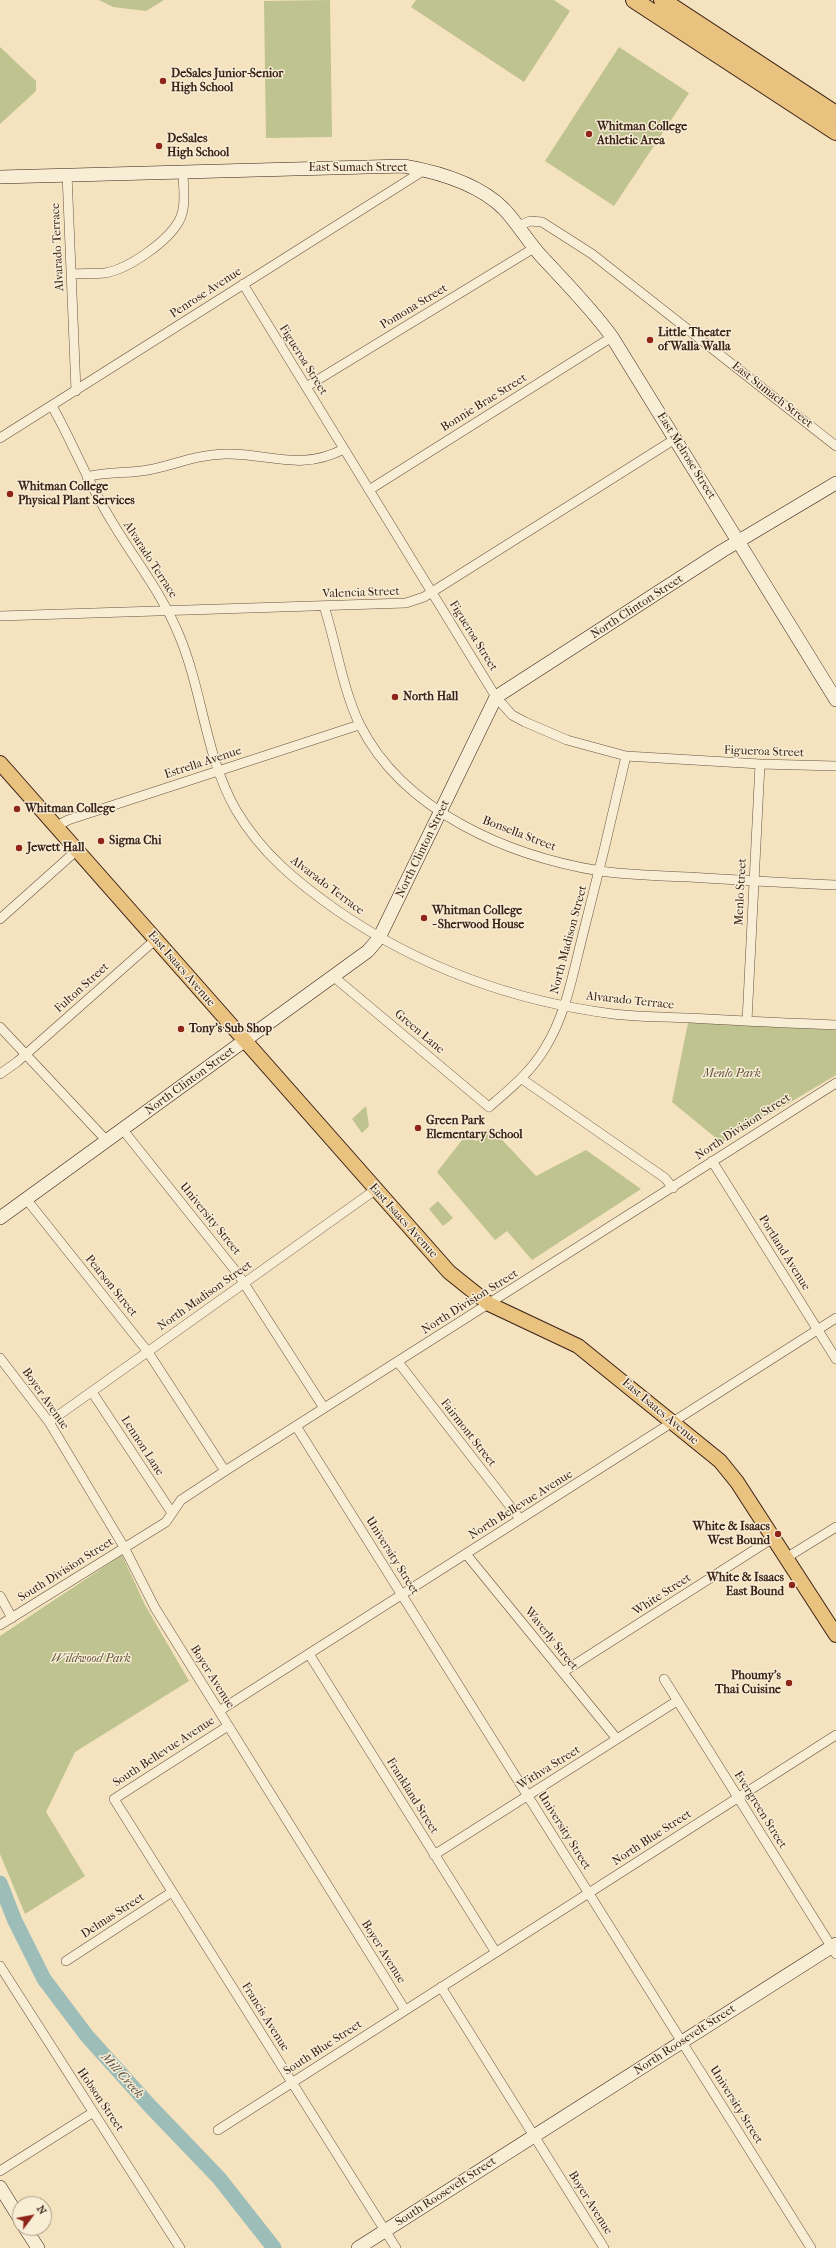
<!DOCTYPE html>
<style>
body{margin:0}
#map{position:relative;width:836px;height:2248px;overflow:hidden;background:#f4e3be;font-family:"IM FELL French Canon",serif}
canvas{display:block}
.north{position:absolute;left:12px;top:2196px;width:40px;height:40px;box-sizing:border-box;background:#f8edd5;border:1px solid #ac9b89;border-radius:50%;rotate:58deg;font-size:11px;font-weight:700;line-height:16px;text-align:center;color:#392117}
.north::after{content:'';display:block;margin:auto;width:14px;height:18px;background:#8f2418;clip-path:polygon(50% 0,100% 100%,50% 72%,0 100%)}
</style>
<div id="map">
<canvas width="836" height="2248"></canvas>
<div class="north">N</div>
</div>
<script>
const context = document.querySelector('canvas').getContext('2d');
context.lineJoin = 'round';
function fillPath(path, color) { context.fillStyle = color; context.fill(path, 'evenodd'); }
function trace(path, color, width, dash) { context.strokeStyle = color; context.lineWidth = width; context.lineCap = dash ? 'butt' : 'round'; context.setLineDash(dash || []); context.stroke(path); }
function label(font, color, halo, rows, align = 'center') {
  context.font = font + ' "IM FELL French Canon",serif'; context.lineWidth = 3; context.setLineDash([]); context.textBaseline = 'middle'; context.strokeStyle = halo; context.fillStyle = color; for (const [text, x, y, turn = 0] of rows) {
    context.save(); context.translate(x, y); context.rotate((+turn || 0) * Math.PI / 180); context.textAlign = isNaN(turn) ? turn : align; if (halo) context.strokeText(text, 0, 0); context.fillText(text, 0, 0); context.restore();
  }
}
const green = new Path2D(`
 M99,0h65l-18,11 -33,-4z
 M330,0l2,137 -66,1 -2,-137z
 M416,0h138l16,11 -46,71 -113,-75z
 M0,47l36,34v10l-36,33z
 M619,47l70,46 -75,113 -69,-45z
 M689,1018l147,7v50l-114,68 -50,-41z
 M366,1106l3,20 -7,7 -10,-14z
 M490,1127l46,49 50,-26 55,39 -109,71 -25,-29 -12,9 -58,-68 29,-37 10,6z
 M438,1201l15,17 -10,8 -14,-17z
 M122,1555l23,50 44,76 -114,71 -29,60 39,64 -60,38 -25,-60v-218z`);
const river = new Path2D(`
 M0,1883l15,38 29,58 43,57 62,69 70,73 55,70`);
const street = new Path2D(`
 M67,174l9,217
 M518,226l12,-5 12,1 50,32 244,192
 M71,274c11,-1 23,0 34,-1 24,-4 63,-32 74,-52 8,-14 4,-35 4,-49
 M243,284l253,413 16,18 13,7 42,18 59,16 134,8 76,2
 M306,387l228,-139
 M52,406c21,37 36,77 59,114 23,39 51,73 68,115 24,57 26,121 57,175 25,43 62,73 102,101 82,56 176,90 275,103 26,3 52,3 78,4 48,3 97,5 145,7
 M0,438l426,-269
 M87,477c20,-6 40,-3 61,-7 27,-5 46,-15 77,-16 45,-1 74,18 119,-5
 M369,490l243,-153
 M324,606c12,37 19,85 36,119 44,87 149,131 240,146 30,4 59,5 89,6 49,3 98,6 147,8
 M0,616l406,-13 18,-6 251,-158
 M55,827l13,-7 291,-95
 M0,919l76,-68
 M334,977l155,130c21,-18 42,-35 56,-59 20,-32 27,-70 36,-106 16,-62 31,-124 45,-186
 M747,1021l13,-257
 M0,1027l107,114
 M0,1074l17,-12 138,-122
 M522,1079l143,99 8,10
 M123,1130l115,144 86,134
 M712,1161l124,198
 M27,1200l121,152 77,119
 M0,1358l49,64 75,125 31,61 250,402
 M398,1362l122,157
 M92,1392l80,121
 M49,1422l326,-232
 M296,1426l515,822
 M466,1554l151,185
 M786,1558l50,-31
 M0,1596l12,22
 M0,1625l166,-103 15,-22 44,-29 611,-388
 M309,1654l186,297
 M563,1672l210,-134
 M664,1679l172,275
 M219,1711l617,-393
 M228,1726l-114,73 282,449
 M434,1855l243,-154
 M66,1961l106,-69
 M0,1966l180,282
 M441,1987l163,261
 M218,2130l618,-395
 M0,2171l92,-58`);
const secondary = new Path2D(`
 M0,177l404,-11c34,6 75,18 100,43 14,15 24,33 38,48 24,26 49,51 70,80l224,363
 M0,1218l368,-267 11,-13 117,-241 226,-146 114,-68
 M0,2187l20,32
 M25,2228l13,20
 M358,2248l478,-304`);
const primary = new Path2D(`
 M0,763l449,509 40,32 89,42 142,115 17,21 99,153`);
const highway = new Path2D(`
 M634,0l202,132
 M662,0l174,114`);
const markers = [
 [163,81,4,"#8f2418"],
 [589,134,4,"#8f2418"],
 [159,146,4,"#8f2418"],
 [650,340,4,"#8f2418"],
 [10,494,4,"#8f2418"],
 [395,697,4,"#8f2418"],
 [17,809,4,"#8f2418"],
 [101,841,4,"#8f2418"],
 [19,848,4,"#8f2418"],
 [424,918,4,"#8f2418"],
 [181,1029,4,"#8f2418"],
 [418,1128,4,"#8f2418"],
 [778,1534,4,"#8f2418"],
 [792,1585,4,"#8f2418"],
 [789,1683,4,"#8f2418"]
];
const poiNames = [
 ["DeSales Junior-Senior",171,74],
 ["High School",171,88],
 ["Whitman College",597,127],
 ["Athletic Area",597,141],
 ["DeSales",167,139],
 ["High School",167,153],
 ["Little Theater",658,333],
 ["of Walla Walla",658,347],
 ["Whitman College",18,487],
 ["Physical Plant Services",18,501],
 ["North Hall",403,697],
 ["Whitman College",25,809],
 ["Sigma Chi",109,841],
 ["Jewett Hall",27,848],
 ["Whitman College",432,911],
 ["- Sherwood House",432,925],
 ["Tony's Sub Shop",189,1029],
 ["Green Park",426,1121],
 ["Elementary School",426,1135],
 ["White & Isaacs",770,1527,"right"],
 ["West Bound",770,1541,"right"],
 ["White & Isaacs",784,1578,"right"],
 ["East Bound",784,1592,"right"],
 ["Phoumy's",781,1676,"right"],
 ["Thai Cuisine",781,1690,"right"]
];
const streetNames = [
 ["East Sumach Street",358,168],
 ["Alvarado Terrace",58,247,-93],
 ["Penrose Avenue",206,293,-33],
 ["Pomona Street",414,307,-31],
 ["Figueroa Street",303,360,58],
 ["East Sumach Street",772,395,38],
 ["Bonnie Brae Street",484,403,-32],
 ["East Melrose Street",686,456,58],
 ["Alvarado Terrace",150,560,57],
 ["Valencia Street",361,593,-2],
 ["North Clinton Street",637,607,-33],
 ["Figueroa Street",473,636,58],
 ["Figueroa Street",764,752,2],
 ["Estrella Avenue",203,763,-18],
 ["Bonsella Street",519,834,21],
 ["North Clinton Street",423,849,-64],
 ["Alvarado Terrace",327,886,37],
 ["Menlo Street",741,892,-87],
 ["North Madison Street",569,940,-75],
 ["East Isaacs Avenue",181,969,49],
 ["Fulton Street",82,988,-42],
 ["Alvarado Terrace",630,1001,6],
 ["Green Lane",419,1032,40],
 ["North Clinton Street",190,1081,-36],
 ["North Division Street",743,1127,-33],
 ["University Street",210,1219,51],
 ["East Isaacs Avenue",403,1221,48],
 ["Portland Avenue",784,1253,58],
 ["Pearson Street",111,1286,51],
 ["North Madison Street",205,1296,-35],
 ["North Division Street",470,1302,-32],
 ["Boyer Avenue",45,1399,55],
 ["East Isaacs Avenue",660,1412,40],
 ["Fairmont Street",468,1433,52],
 ["Lennon Lane",142,1446,57],
 ["North Bellevue Avenue",521,1505,-32],
 ["University Street",392,1556,58],
 ["South Division Street",66,1570,-32],
 ["White Street",662,1595,-33],
 ["Waverly Street",551,1639,51],
 ["Boyer Avenue",212,1677,58],
 ["South Bellevue Avenue",164,1752,-33],
 ["Withva Street",549,1768,-32],
 ["Frankland Street",412,1796,58],
 ["Evergreen Street",760,1810,58],
 ["University Street",564,1831,58],
 ["North Blue Street",652,1838,-33],
 ["Delmas Street",113,1916,-33],
 ["Boyer Avenue",383,1952,58],
 ["Francis Avenue",265,2017,58],
 ["North Roosevelt Street",685,2040,-33],
 ["South Blue Street",323,2048,-33],
 ["Hobson Street",100,2100,56],
 ["University Street",736,2105,58],
 ["South Roosevelt Street",446,2192,-33],
 ["Boyer Avenue",590,2203,58]
];
const parkNames = [
 ["Menlo Park",732,1074],
 ["Wildwood Park",91,1659]
];
const waterNames = [
 ["Mill Creek",122,2076,48]
];
fillPath(green, '#bfc38f');
trace(river, '#9dbdb8', 15);
trace(street, '#685241', 10);
trace(secondary, '#392117', 14);
trace(primary, '#392117', 16);
trace(highway, '#392117', 18);
trace(street, '#f8edd5', 9);
trace(secondary, '#f8edd5', 13);
trace(primary, '#eac27f', 14);
trace(highway, '#eac27f', 16);
for (const [x, y, r, color] of markers) { const dot = new Path2D(); dot.arc(x, y, r, 0, 2 * Math.PI); context.fillStyle = color; context.fill(dot); trace(dot, '#f8edd5', 1.5); }
label('bold 12px', '#392117', '#f8edd5', poiNames, 'left');
label('12px', '#392117', '#f8edd5', streetNames);
label('italic 12px', '#61523b', '#f8edd5', parkNames);
label('italic 13px', '#575047', '#f8edd5', waterNames);
</script>
